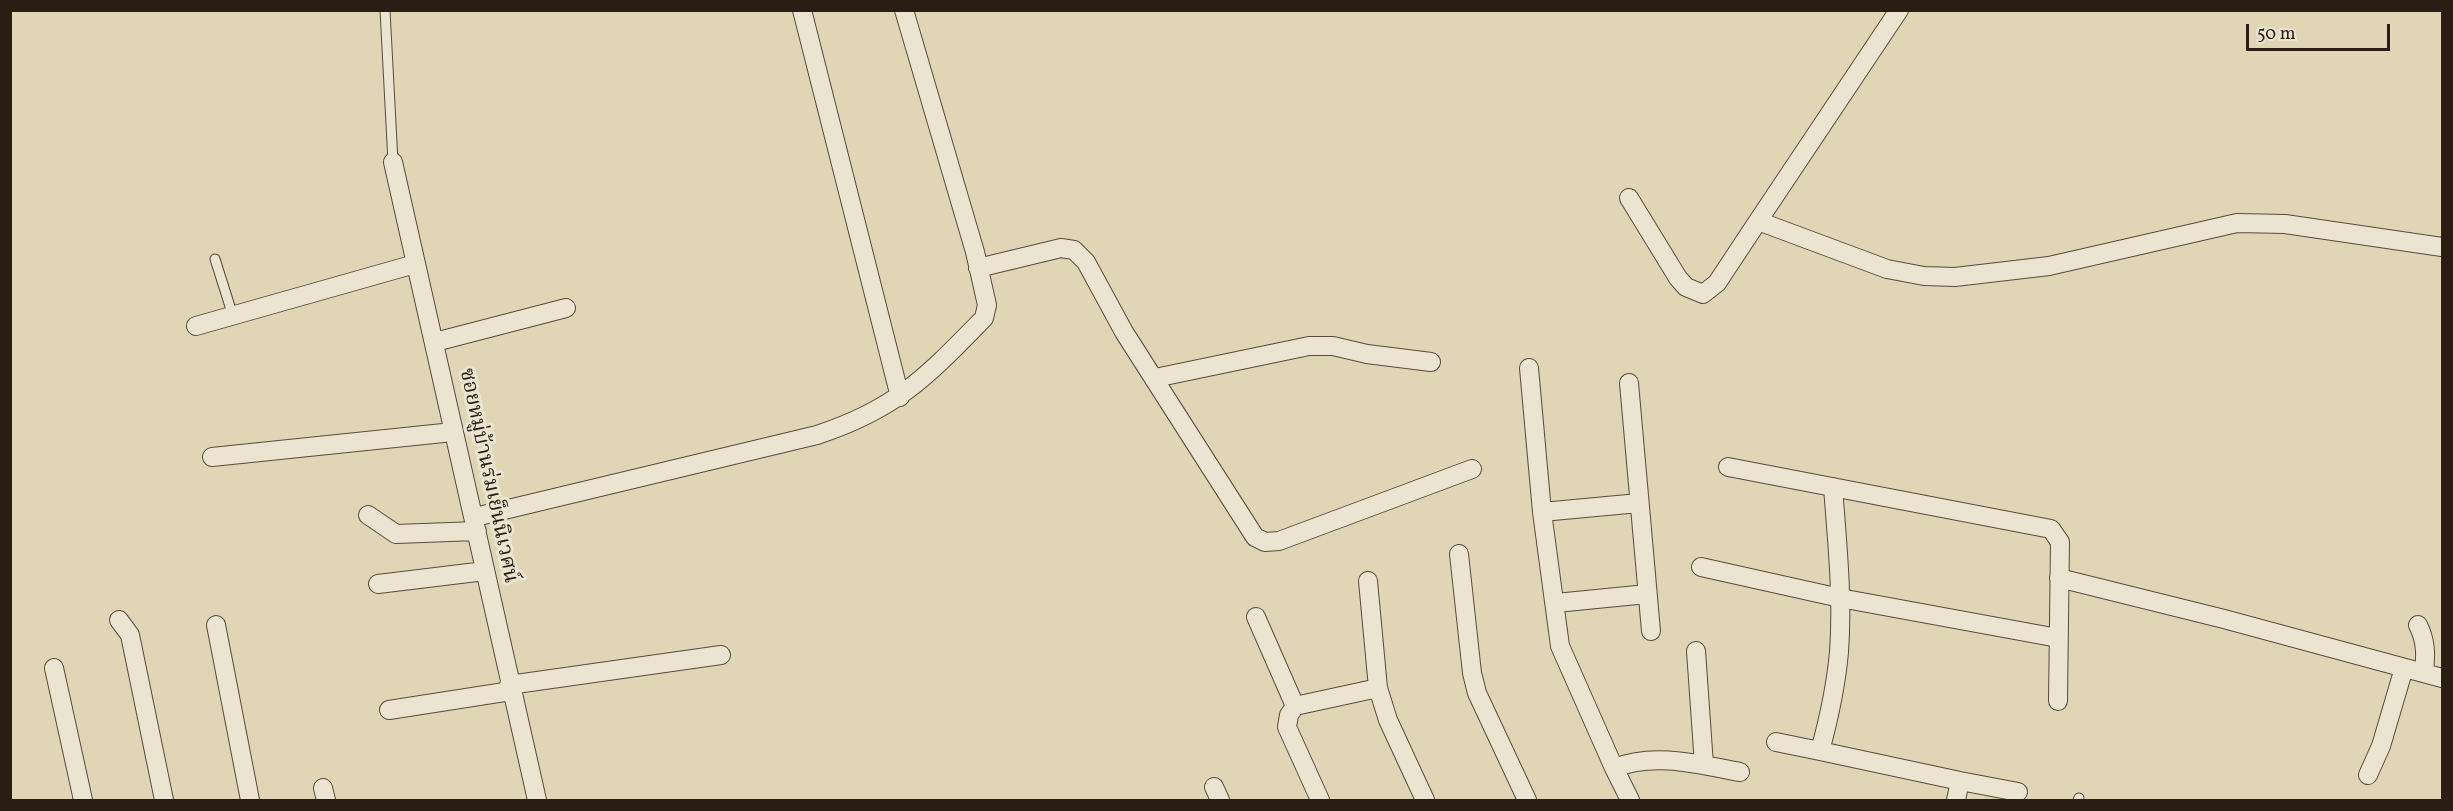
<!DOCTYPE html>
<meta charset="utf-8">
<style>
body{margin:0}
#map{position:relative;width:2453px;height:811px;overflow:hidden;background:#e0d6b6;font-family:Vollkorn,serif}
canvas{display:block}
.frame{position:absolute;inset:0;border:12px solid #2a1d14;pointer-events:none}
.scale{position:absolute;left:2246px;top:24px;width:144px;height:27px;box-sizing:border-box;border:3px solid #2a1d14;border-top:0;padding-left:8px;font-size:18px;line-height:21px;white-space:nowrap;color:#2a1d14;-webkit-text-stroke:4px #ebe4d0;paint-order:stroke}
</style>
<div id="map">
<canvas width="2453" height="811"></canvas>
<div class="frame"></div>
<div class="scale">50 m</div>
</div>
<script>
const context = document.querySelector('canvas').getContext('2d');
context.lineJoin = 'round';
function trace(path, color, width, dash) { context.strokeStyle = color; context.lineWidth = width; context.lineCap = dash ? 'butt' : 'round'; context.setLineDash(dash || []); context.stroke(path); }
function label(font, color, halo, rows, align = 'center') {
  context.font = font + ' Vollkorn,"Noto Serif Thai",serif'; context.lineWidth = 6; context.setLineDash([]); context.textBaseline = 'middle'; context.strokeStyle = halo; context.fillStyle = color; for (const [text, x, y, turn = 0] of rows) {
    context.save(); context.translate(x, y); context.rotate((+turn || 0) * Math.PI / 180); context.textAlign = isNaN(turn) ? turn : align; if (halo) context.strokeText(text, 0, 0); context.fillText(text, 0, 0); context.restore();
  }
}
const service = new Path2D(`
 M385,10l8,152
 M215,259l18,57
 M2078,800l1,-2`);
const minor = new Path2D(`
 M802,10l98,387
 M393,162l144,638
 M1629,198l49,80 8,9 17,7 14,-11 41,-62 129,48 37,7 31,1 94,-11 188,-43 48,1 157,23
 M1758,221l141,-211
 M978,268l83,-20 13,2 12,12 38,70 131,205 10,5 14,-1 193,-72
 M196,326l219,-62
 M435,342l131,-34
 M1529,368l13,144
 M1155,378l154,-32h24l34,8 64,8
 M1629,383l22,248
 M212,457l241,-25
 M1728,467l323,62 9,13 -2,159
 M1833,487c4,54 10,110 6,165 -3,34 -10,66 -19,99l140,30 -4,19
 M368,515l28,19 81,-3
 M475,517l342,-82c80,-26 110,-59 167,-117l3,-13 -12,-53 -71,-242
 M1459,554l13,119 5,20 50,107
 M1701,567l139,31 218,40
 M2059,578l165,41 218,59
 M1368,581l10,107
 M378,584l107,-13
 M1556,603l91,-9
 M1256,617l39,89
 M119,620l11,15 34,165
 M216,625l34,175
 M2418,625c8,16 8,29 6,47
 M1696,651l8,114
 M54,668l29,132
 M509,685l212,-30
 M389,710l122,-19
 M1776,742l44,9
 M1614,768l-54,-122 -18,-134 97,-9
 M2368,775l13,-29 23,-78
 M1960,781l58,11
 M1214,787l6,13
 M323,788l3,12
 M1320,800l-33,-73 2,-12 6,-9 83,-18 10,32 37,80
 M1630,800l-16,-32c40,-16 84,-4 126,4`);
const streetNames = [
 ["ซอยหมู่บ้านร่มเย็นนิเวศน์",487,476,78]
];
trace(service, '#584b3c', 11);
trace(minor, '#584b3c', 20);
trace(service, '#ebe4d0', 9);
trace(minor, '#ebe4d0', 18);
label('21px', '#2a1d14', '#ebe4d0', streetNames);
</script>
